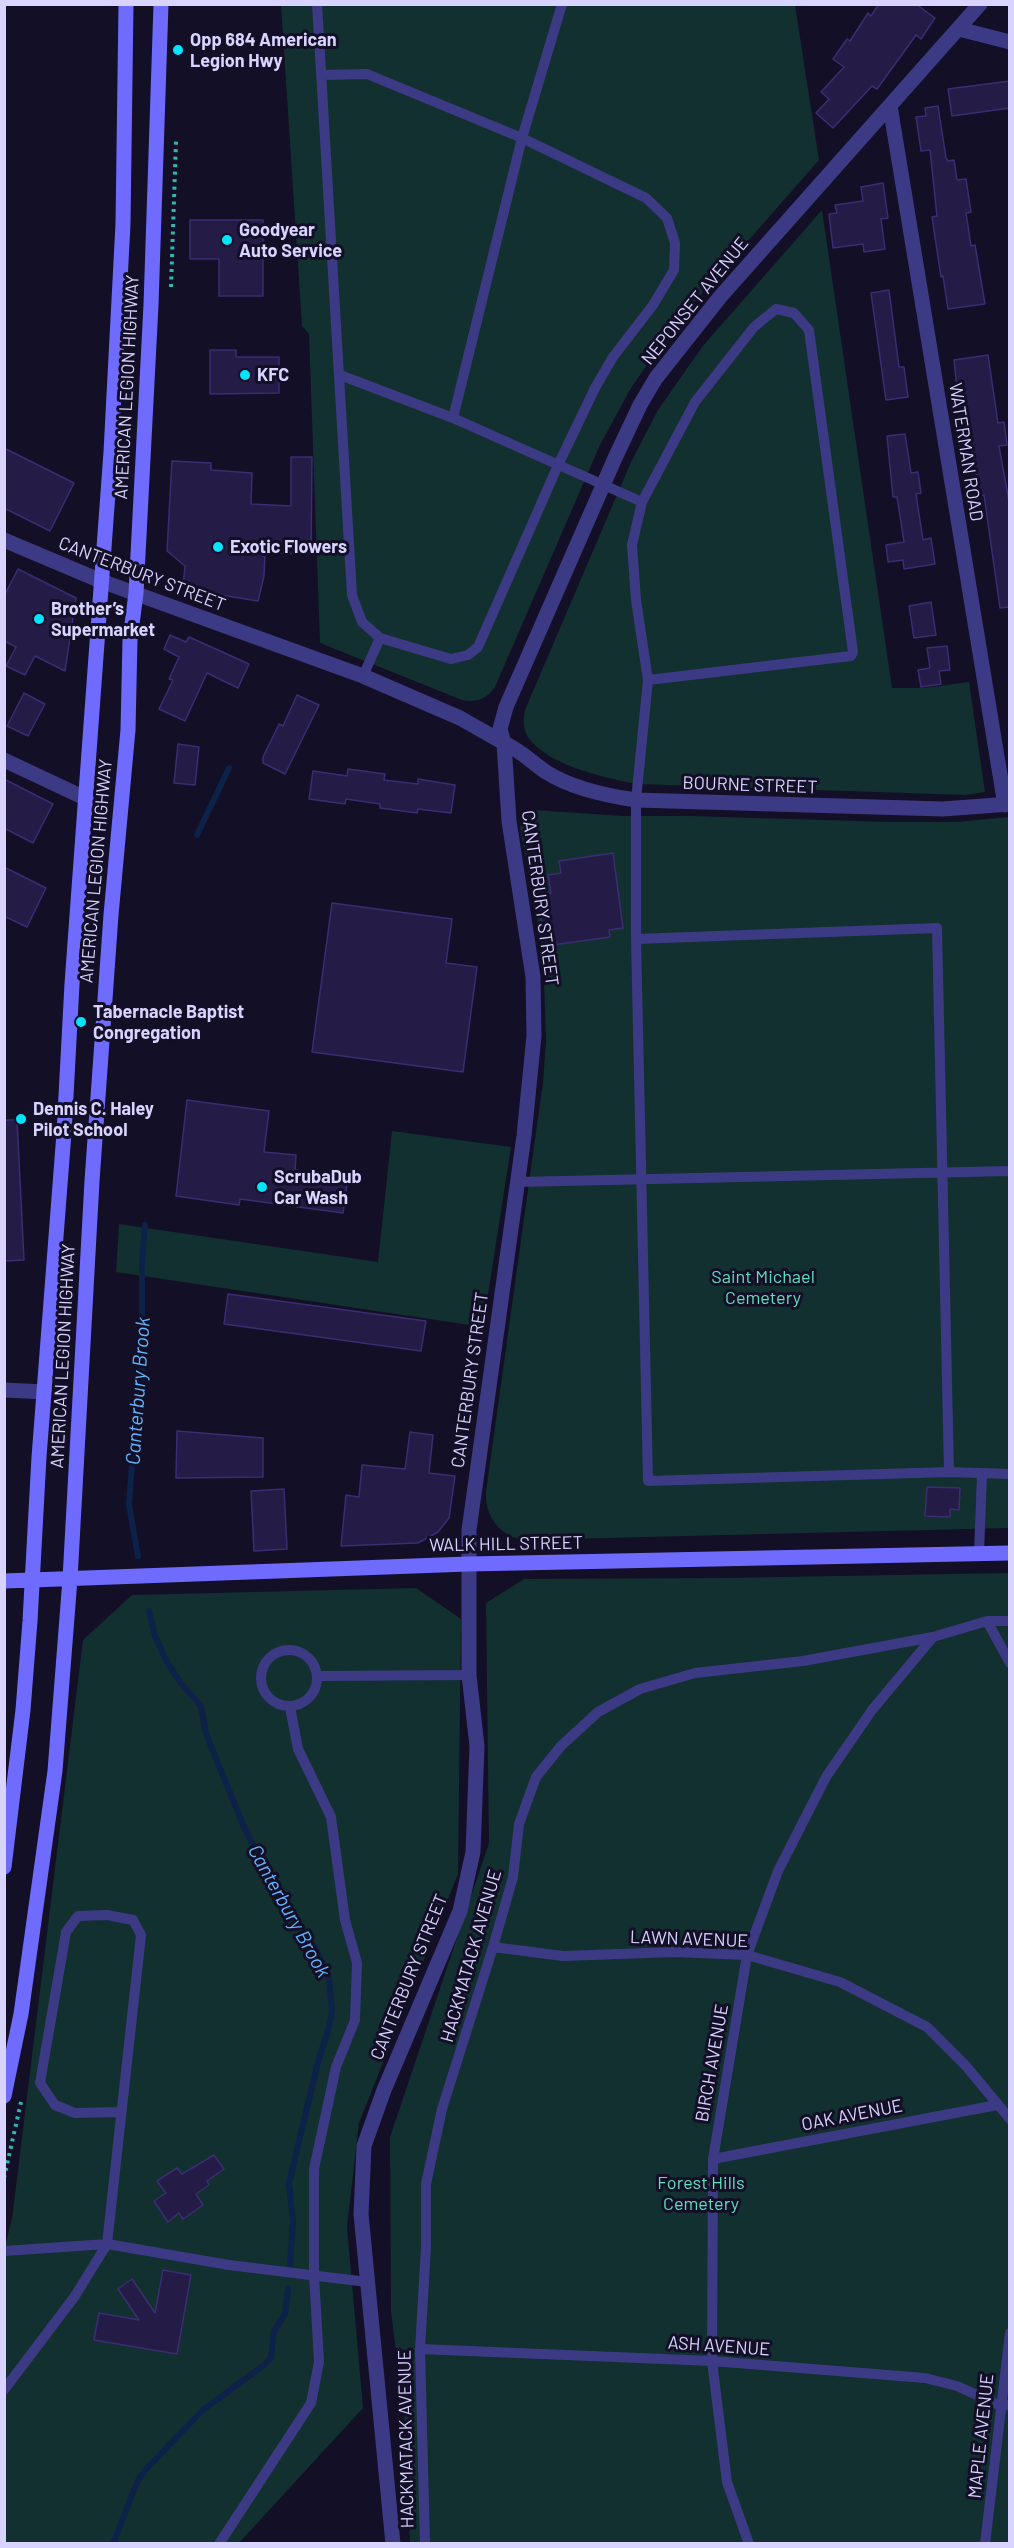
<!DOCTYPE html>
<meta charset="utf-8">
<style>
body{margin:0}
#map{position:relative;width:1014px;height:2548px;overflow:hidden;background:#130f26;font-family:Barlow,sans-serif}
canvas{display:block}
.frame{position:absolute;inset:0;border:6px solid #d9d4ff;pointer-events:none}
</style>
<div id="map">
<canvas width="1014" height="2548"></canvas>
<div class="frame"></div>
</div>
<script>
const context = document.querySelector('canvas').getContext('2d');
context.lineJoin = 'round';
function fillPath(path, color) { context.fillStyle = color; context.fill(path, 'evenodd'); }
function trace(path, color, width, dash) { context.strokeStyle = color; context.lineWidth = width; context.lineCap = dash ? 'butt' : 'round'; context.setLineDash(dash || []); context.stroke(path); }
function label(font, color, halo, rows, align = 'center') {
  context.font = font + ' Barlow,sans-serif'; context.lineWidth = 6; context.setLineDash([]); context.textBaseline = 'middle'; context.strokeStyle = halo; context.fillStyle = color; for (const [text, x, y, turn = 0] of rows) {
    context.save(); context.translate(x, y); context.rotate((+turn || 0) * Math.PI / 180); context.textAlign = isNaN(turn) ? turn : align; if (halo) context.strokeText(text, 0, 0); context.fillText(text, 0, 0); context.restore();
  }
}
const green = new Path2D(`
 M281,5h514l24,155 -143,163 -45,65 -31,57 -105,242c-8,12 -19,16 -33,13l-142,-57 -11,-309 -7,-8z
 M822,210l70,478h32l45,-6 16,110 -19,3 -328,-11c-30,-5 -92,-19 -110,-47 -5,-8 -5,-18 -3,-27l106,-248 27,-52 44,-63z
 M533,810l90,6h68l199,6h66l53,-5v711l-483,12c-25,-2 -42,-24 -40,-48l57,-410 3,-41 -3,-91 -23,-122 4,-13z
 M392,1131l119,16 -28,180 -367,-55 3,-48 259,38z
 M1009,1573v970h-599l-5,-119 -14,-113 -1,-174 99,-294 -3,-240 38,-24 199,-1z
 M416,1588l45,31 -3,255 -99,249 -12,104 16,181 -124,135 -234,1v-298l7,-27 71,-579 49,-45z`);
const stream = new Path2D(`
 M197,835l32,-67
 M138,1556l-9,-51 8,-107 5,-24v-112l3,-37
 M149,1611l6,25 12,26 13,20 21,24 5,28 40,98 30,55 41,64 12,28 3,32 -4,20 -9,27 -30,125 4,38 -3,43
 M113,2544l24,-62 9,-13 57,-59 61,-45 7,-7 3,-27 11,-17 3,-26`);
const building = new Path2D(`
 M879,4h37l19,14 -14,21 -5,-4 -39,54 -5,-3 -39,42 -17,-15 13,-14 -8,-7 23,-25 -11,-8 14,-20 3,2 18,-28 3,3z
 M1010,81v27l-58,8 -4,-27z
 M938,106l8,52 2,3 6,-1 3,20 9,-1 5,33 -5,1 5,33 4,-1 10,59 -37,5 -5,-33 -2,1 -9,-60 5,-1 -7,-66 -9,1 -5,-34 10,-1 -1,-8z
 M883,183l5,35 -7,1 4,30 -21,3 -1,-8 -30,4 -4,-34 8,-1 -2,-8 28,-4 -2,-14z
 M190,220h73v76h-44v-37h-29z
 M889,290l10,77h5l4,30 -22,3 -15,-107z
 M210,350h26v7h43v36l-69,1z
 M988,355l10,68 6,-1 3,23 -8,1 11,61v100l-10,1 -16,-113h-4l-14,-79 -6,1 -6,-57z
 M905,434l6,39 7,-1 3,21 -5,1 7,46 8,-2 4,26 -31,5 -1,-9 -15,2 -2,-17 18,-3 -7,-45h-4l-6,-61z
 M4,448l70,35 -24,48 -46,-23z
 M291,457h21l-1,97 -46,-1 -1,23 -6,25 -62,-10v-4h-13l2,-21 -18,-15 5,-90 39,2v7l41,3 -1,31 40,2z
 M18,569l58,29 -11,73 -30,-15 -10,19 -19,-9 10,-19 -12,-6v-45z
 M931,602l5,33 -22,3 -5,-32z
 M170,635l16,7 3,-5 60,27 -11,24 -31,-15 -22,48 -26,-12 14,-29 -4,-1 10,-22 -15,-8z
 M947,646l3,24 -11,1 2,13 -20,3 -3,-17 12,-2 -3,-20z
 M24,693l21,11 -17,32 -21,-10z
 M297,695l22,10 -34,69 -22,-11v-6l16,-33 4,2z
 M178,744l21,3 -4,38 -21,-2z
 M348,769l37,5 -1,6 34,4v-5l37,6 -4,28 -33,-4 -1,4 -37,-5v-4l-34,-5 -1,5 -36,-5 4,-28 34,5z
 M4,779l49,25 -20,39 -29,-15z
 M613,853l10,75 -14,2 1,7 -65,9 -7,-51 13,-2 -3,-18 13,-2 -2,-12z
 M4,867l42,21 -19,39 -23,-11z
 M332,903l120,16 -6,44 31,4 -14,105 -151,-20z
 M187,1100l82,11 -5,41 32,3 -1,15 53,7 -5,36 -103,-14 -1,6 -63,-9z
 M4,1120h13l7,140 -20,1z
 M228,1294l198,27 -5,30 -197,-27z
 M177,1431l86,7v39l-87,1z
 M410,1432l23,3 -4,38 26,3 -6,42 -11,14 -20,11 -77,3 5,-51 13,2 3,-32 43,4z
 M927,1487l33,1 -1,22 -9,-1v8l-25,-1z
 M284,1489l3,60 -33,2 -3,-60z
 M214,2155l10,14 -17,12 2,4 -13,9 7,11 -20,14 -4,-6 -11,9 -14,-21 12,-8 -9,-12 20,-13 5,6z
 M163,2270l28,5 -14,79 -83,-14 5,-27 40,7 -21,-31 14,-10 23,34z`);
const path = new Path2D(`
 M171,287l5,-146
 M4,2178l17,-76`);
const lane = new Path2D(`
 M317,4c12,197 24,394 35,591l10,27 18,16 71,21 17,-4 10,-8 81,-184 36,-75 18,-31 40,-52 21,-35 1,-27 -8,-25 -21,-20 -124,-60 -155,-64 -46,1
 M340,375l113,43 189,84
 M453,418l69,-280 40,-134
 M363,676l17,-38
 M648,680l203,-24 2,-4 -44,-322 -15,-17 -18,-4 -22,18 -59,75 -53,100 -10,43 4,55 12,80 -12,120v139l12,542 301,-9 61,2
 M636,939l301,-11 12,544
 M518,1182l492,-11
 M979,1553l3,-78
 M987,1621l23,42
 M261 1678a28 28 0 1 1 56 0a28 28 0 1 1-56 0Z
 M317,1676l152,-1
 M493,1947l70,9 112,-4 72,3 93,27 87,45 39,39 44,53
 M713,2159l284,-54
 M4,2251l103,-7 122,21 138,17
 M420,2349l292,12 213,17 32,8 44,20 9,-1
 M4,2390l71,-94 32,-52 34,-309 -8,-15 -26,-5 -29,1 -12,16 -26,151 15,22 20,8 46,-1
 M219,2544l92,-141 8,-41 -5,-87v-106l22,-102 19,-47 2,-57 -12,-43 -14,-103 -33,-68 -8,-42
 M425,2544l-5,-195 6,-102v-63l16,-75 51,-162 20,-70 6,-53 17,-47 25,-31 37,-34 42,-23 55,-16 108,-12 130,-24 54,-16h23
 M749,2544l-22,-62 -15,-121 1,-202 34,-204 31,-84 48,-94 46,-67 61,-73
 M985,2544l25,-211`);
const street = new Path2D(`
 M980,4l-260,293 -64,81 -16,27 -25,53 -109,249 -6,22 4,14c19,9 26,18 42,29 25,16 62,24 90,28l307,9 67,-5
 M959,29l51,13
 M890,106l115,699
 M4,540l97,41 262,95 97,42 44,25 5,78 24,156 1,59 -10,100 -55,394v145l8,71 -4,106 -13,59 -76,179 -20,56 -3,68 32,330
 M4,760l83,39
 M4,1390l41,2`);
const secondary = new Path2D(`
 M4,1581l464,-17 542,-11
 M4,1867l19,-157 7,-89 9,-164 25,-324 8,-149 39,-532 12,-228 3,-220
 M4,2096l17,-82 34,-243 15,-192 22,-398 19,-266 17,-185 2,-90 6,-47 15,-288 10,-301`);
const markers = [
 [178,50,6,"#00e5ff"],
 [227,240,6,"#00e5ff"],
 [245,375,6,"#00e5ff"],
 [218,547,6,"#00e5ff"],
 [39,619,6,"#00e5ff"],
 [81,1022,6,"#00e5ff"],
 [21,1119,6,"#00e5ff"],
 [262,1187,6,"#00e5ff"]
];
const poiNames = [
 ["Opp 684 American",190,40],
 ["Legion Hwy",190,61],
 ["Goodyear",239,230],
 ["Auto Service",239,251],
 ["KFC",257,375],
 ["Exotic Flowers",230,547],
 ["Brother’s",51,609],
 ["Supermarket",51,630],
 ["Tabernacle Baptist",93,1012],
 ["Congregation",93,1033],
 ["Dennis C. Haley",33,1109],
 ["Pilot School",33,1130],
 ["ScrubaDub",274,1177],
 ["Car Wash",274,1198]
];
const streetNames = [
 ["NEPONSET AVENUE",695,301,-51],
 ["AMERICAN LEGION HIGHWAY",127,387,-87],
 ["WATERMAN ROAD",966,452,81],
 ["CANTERBURY STREET",142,574,21],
 ["BOURNE STREET",750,785,2],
 ["AMERICAN LEGION HIGHWAY",96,871,-85],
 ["CANTERBURY STREET",540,898,82],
 ["AMERICAN LEGION HIGHWAY",63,1356,-87],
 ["CANTERBURY STREET",470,1380,-82],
 ["WALK HILL STREET",506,1544,-1],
 ["LAWN AVENUE",689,1939,2],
 ["HACKMATACK AVENUE",471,1956,-74],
 ["CANTERBURY STREET",409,1977,-68],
 ["BIRCH AVENUE",712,2063,-80],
 ["OAK AVENUE",852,2115,-11],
 ["ASH AVENUE",719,2346,4],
 ["MAPLE AVENUE",981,2436,-84],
 ["HACKMATACK AVENUE",406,2439,-91]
];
const parkNames = [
 ["Saint Michael",763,1277],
 ["Cemetery",763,1298],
 ["Forest Hills",701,2183],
 ["Cemetery",701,2204]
];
const waterNames = [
 ["Canterbury Brook",138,1391,-86],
 ["Canterbury Brook",289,1911,61]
];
fillPath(green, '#12302f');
trace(stream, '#0c2248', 6);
fillPath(building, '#241b47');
trace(building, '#3b2d73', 1.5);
trace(path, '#2fb8b0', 4, [3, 4.5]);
trace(lane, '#3d3a85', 10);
trace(street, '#3d3a85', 15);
trace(secondary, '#6f6bff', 15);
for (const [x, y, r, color] of markers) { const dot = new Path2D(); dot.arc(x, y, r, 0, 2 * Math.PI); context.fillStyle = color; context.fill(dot); trace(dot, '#130f26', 2); }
label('bold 18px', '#d9d4ff', '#130f26', poiNames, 'left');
label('18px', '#d9d4ff', '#130f26', streetNames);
label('18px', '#5fe0c0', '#130f26', parkNames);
label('italic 20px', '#62b6ff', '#130f26', waterNames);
</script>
